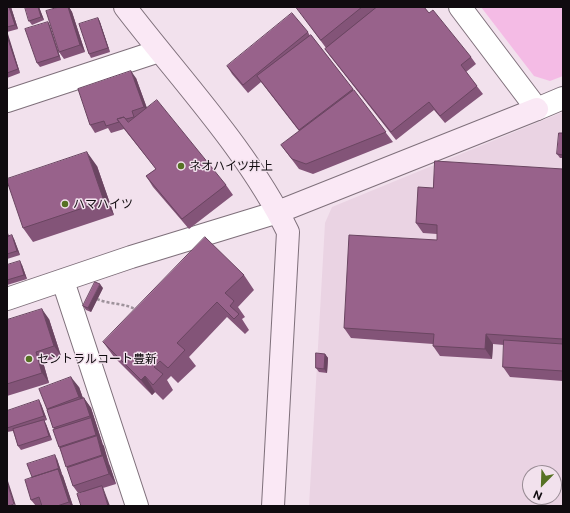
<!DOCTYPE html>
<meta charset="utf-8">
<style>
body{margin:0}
#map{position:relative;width:570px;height:513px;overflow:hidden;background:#f2e1ed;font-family:"Public Sans",sans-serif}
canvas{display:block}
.frame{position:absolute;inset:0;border:8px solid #100b0f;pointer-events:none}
.north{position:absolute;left:522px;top:465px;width:40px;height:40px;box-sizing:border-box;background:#f2e1ed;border:1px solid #988b94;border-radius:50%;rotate:203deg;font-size:11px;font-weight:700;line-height:16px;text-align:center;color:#100b0f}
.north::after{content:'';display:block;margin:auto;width:14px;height:18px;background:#567124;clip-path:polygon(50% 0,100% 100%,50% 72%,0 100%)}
</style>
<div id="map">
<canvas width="570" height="513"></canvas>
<div class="frame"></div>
<div class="north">N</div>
</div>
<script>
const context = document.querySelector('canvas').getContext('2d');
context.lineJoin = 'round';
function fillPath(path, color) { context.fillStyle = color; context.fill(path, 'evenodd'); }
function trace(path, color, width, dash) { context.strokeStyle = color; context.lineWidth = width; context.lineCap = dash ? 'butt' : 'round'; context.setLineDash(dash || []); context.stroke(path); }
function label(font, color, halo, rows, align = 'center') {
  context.font = font + ' "Public Sans","Noto Sans JP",sans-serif'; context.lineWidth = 3; context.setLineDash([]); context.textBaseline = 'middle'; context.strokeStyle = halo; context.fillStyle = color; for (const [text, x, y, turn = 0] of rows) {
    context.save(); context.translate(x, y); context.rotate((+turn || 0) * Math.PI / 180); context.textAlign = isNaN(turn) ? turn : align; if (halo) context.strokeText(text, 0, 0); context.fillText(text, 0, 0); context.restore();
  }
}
const built = new Path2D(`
 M563,112v394h-254l16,-283 7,-16zM530,473h24v24h-24z`);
const green = new Path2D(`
 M481,7h82v69l-13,5 -16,-5z`);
const path = new Path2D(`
 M97,299c13,6 32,4 40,12`);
const street = new Path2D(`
 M460,7l77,102 26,-11
 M7,101l152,-50
 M63,281l74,225
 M7,299l124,-42 147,-45`);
const secondary = new Path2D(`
 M125,7c55,72 123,143 163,225l-15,274
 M278,212l259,-103`);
const wall = new Path2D(`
 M7,7h4l7,22 -11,3z
 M39,7l5,13 -12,5 -3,-4z
 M59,7h10l3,5 13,40 -21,7 -5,-7z
 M296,7h128l5,6 42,44 5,7 -10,8 17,22 -38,29 -11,-13 -38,30 -66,-84 -5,-7 1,-1z
 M98,18l2,4 10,30 -19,6 -2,-4z
 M48,22l2,4 11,34 -21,7 -3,-4z
 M308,32l2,4 1,-1 82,107 -80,32 -14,-5 -18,-24 18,-14 -38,-49 -13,11 -16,-19 -5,-8z
 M7,33l13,40 -13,5z
 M136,78l11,30 79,77 7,10 -44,34 -36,-42 -7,-11 10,-7 -32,-40 -13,4 -3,-5 -13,5 -5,-8z
 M563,133v25h-3l-3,-4z
 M97,166l17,49 -81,27 -10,-14z
 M563,169v212l-53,-4 -7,-10 1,-22 -11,-1 -1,15 -52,-3 -7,-10v-2l-82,-6 -7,-10 93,-88v-6l-14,-1 -7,-10 17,-35z
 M7,230l2,6 5,3 6,16 -13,4z
 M7,265h15l5,14 -20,6z
 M244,275l10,15 -16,17 7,10 -3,2 7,11 -4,4 -18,-17 -38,40 7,9 -18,17 -7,-7 -4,4 6,10 -10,10 -8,-8 -3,3 -38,-38 -11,-15z
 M103,288l-12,24 -5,-2 -3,-4z
 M49,319l12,37 -18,6 6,21 -42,13v-76z
 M325,354l3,4 -1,15 -8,-1 -3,-4z
 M79,387l4,11h1l7,10 12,37 13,39 -13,4 1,2 -26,3 -5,-7 -5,-18 -9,-21 -5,-18 -7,-20z
 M41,404l6,16 -3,1 2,3 6,16 -31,10 -3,-4 -5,-15 -6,1v-21z
 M57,459l5,15 1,2 10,30h-31v-1l-6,1 -5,-6 1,-23z`);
const shadedWall = new Path2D(`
 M9,7h2l7,22 -3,-4z
 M38,7h1l5,13 -3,-3z
 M68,7h1l3,5 13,40 -5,-7z
 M98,18l2,4 10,30 -2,-4z
 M48,22l2,4 11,34 -2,-4z
 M7,33l1,1 12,39 -2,-4 -11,-33z
 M131,71l5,7 13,36 -5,-7z
 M87,152l10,14 17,49 -10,-14z
 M12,235l2,4 6,16 -3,-4z
 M20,261l2,4 5,14 -3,-4z
 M100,284l3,4 -12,24 -3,-4z
 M42,309l7,10 12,37 -7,-10z
 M486,334l7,10 -1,15 -7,-10z
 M36,352l7,10 6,21 -7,-10z
 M325,354l3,4 -1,15 -3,-4z
 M145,376l10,16 -3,3 -11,-15z
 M71,377l8,10 7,20 -7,-10z
 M84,398l7,10 12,37 -7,-10z
 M39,400l2,4 6,16 -3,-4z
 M44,420l2,4 6,16 -3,-4z
 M97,436l7,10 5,19 -7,-10z
 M55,455l2,4 5,15 -3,-4z
 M103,456l7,10 6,18 -7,-10z
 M58,469l5,7 10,30h-2l-2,-4z
 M7,478l9,28h-1l-1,-2 -7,-22z
 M102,486l2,4 6,16h-2z`);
const building = new Path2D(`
 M7,7h2l6,18 -8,2z
 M25,7h13l3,10 -12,4z
 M59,7h9l12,38 -21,7 -13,-41z
 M296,7h66l-41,33z
 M377,7h47l5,6 4,-3 38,47 -10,8 16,21 -37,30 -11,-14 -38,30 -66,-83z
 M292,13l16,19 -65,53 -16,-19z
 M98,18l10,30 -19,6 -10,-30z
 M48,22l11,34 -22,7 -12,-34z
 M311,35l42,54 -54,41 -42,-54z
 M7,36l11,33 -11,4z
 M131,71l13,36 -12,4 2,6 -8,2 -2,-2 -7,2 2,3 -13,4 -2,-5 -14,4 -12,-36z
 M354,90l32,42 -80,32 -14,-5 -11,-14z
 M157,100l69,85 -44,34 -36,-43 10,-7 -39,-50 7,-2 4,5z
 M559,133h4v22l-6,-1z
 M87,152l17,49 -81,27 -16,-47v-2z
 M435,161l128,8v170l-77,-5 -1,15 -52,-3 1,-12 -90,-6 5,-93 88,5v-15l-21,-2 2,-36 15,1z
 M12,235l5,16 -10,3v-17z
 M205,237l39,38 -19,18 9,8 -4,5 9,8 -5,5 -17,-17 -40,41 8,7 -17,18 -8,-7 -6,6 9,7 -10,11 -8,-9 -4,4 -38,-38z
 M20,261l4,14 -17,5v-15z
 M95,282l5,2 -12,24 -5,-2z
 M42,309l12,37 -18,6 6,21 -35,11v-64z
 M504,340l59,4v27l-60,-4z
 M316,353l9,1 -1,15 -8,-1z
 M71,377l8,20 -32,12 -8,-20z
 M84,398l6,18 -37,12 -6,-18z
 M39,400l5,16 -37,12v-17z
 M91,418l5,17 -37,12 -6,-17z
 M44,420l5,16 -31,10 -5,-17z
 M97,436l5,19 -36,12 -6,-19z
 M55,455l4,15h-1v-1l-26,8 -5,-13z
 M103,456l6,18 -36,12 -6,-18z
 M58,469l11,33 -12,4h-15l-3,-9 -8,3 -6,-20z
 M7,482l7,22 -5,2h-2z
 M102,486l6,20h-27l-4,-12z`);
const markers = [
 [181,166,4,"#567124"],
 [65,204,4,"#567124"],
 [29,359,4,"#567124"]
];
const poiNames = [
 ["ネオハイツ井上",189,166],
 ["ハマハイツ",73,204],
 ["セントラルコート豊新",37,359]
];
fillPath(built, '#ead3e3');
fillPath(green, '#f4bbe5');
trace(street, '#7f707b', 24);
trace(secondary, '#7f707b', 24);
trace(path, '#9e929b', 2.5, [3, 2]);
trace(street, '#fff', 22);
trace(secondary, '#fae8f5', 22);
fillPath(wall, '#835478');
fillPath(shadedWall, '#6a4561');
fillPath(building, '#98628b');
trace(building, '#6a4561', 1);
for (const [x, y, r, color] of markers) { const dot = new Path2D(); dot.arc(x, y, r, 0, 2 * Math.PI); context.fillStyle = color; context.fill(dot); trace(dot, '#f2e1ed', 1.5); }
label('12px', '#100b0f', '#f2e1ed', poiNames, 'left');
</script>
